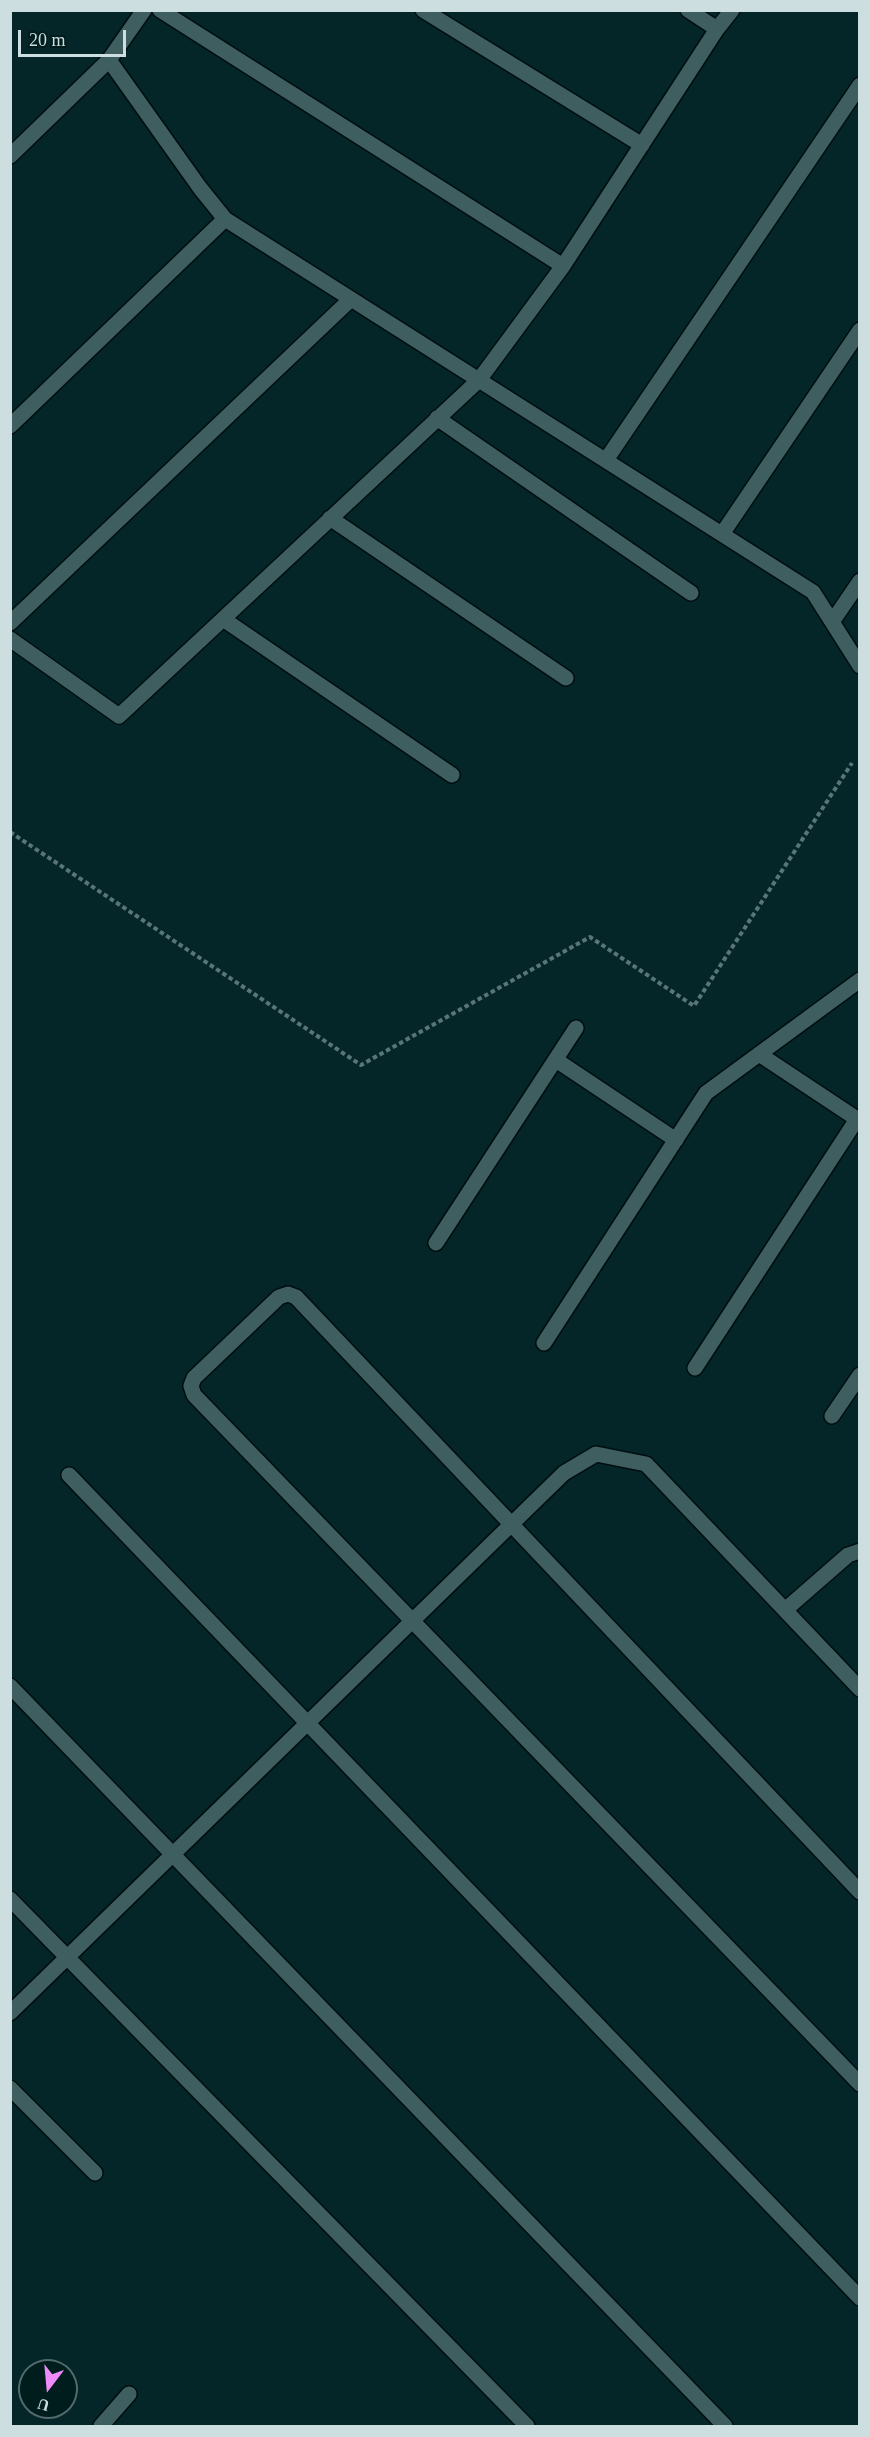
<!DOCTYPE html>
<style>
body{margin:0}
#map{position:relative;width:870px;height:2437px;overflow:hidden;background:#042628;font-family:Georgia,serif}
canvas{display:block}
.frame{position:absolute;inset:0;border:12px solid #ccdedf;pointer-events:none}
.north{position:absolute;left:18px;top:2359px;width:60px;height:60px;box-sizing:border-box;background:#001d1e;border:2px solid #526a6b;border-radius:50%;rotate:196deg;font-size:16px;font-weight:700;line-height:24px;text-align:center;color:#ccdedf}
.north::after{content:'';display:block;margin:auto;width:21px;height:27px;background:#ee8bf8;clip-path:polygon(50% 0,100% 100%,50% 72%,0 100%)}
.scale{position:absolute;left:18px;top:30px;width:108px;height:27px;box-sizing:border-box;border:3px solid #ccdedf;border-top:0;padding-left:8px;font-size:18px;line-height:21px;white-space:nowrap;color:#ccdedf;-webkit-text-stroke:4px #001d1e;paint-order:stroke}
</style>
<div id="map">
<canvas width="870" height="2437"></canvas>
<div class="frame"></div>
<div class="north">U</div>
<div class="scale">20 m</div>
</div>
<script>
const context = document.querySelector('canvas').getContext('2d');
context.lineJoin = 'round';
function trace(path, color, width, dash) { context.strokeStyle = color; context.lineWidth = width; context.lineCap = dash ? 'butt' : 'round'; context.setLineDash(dash || []); context.stroke(path); }
const path = new Path2D(`
 M10,832l351,233 229,-128 104,69 158,-243`);
const minor = new Path2D(`
 M160,10l403,256
 M423,10l219,135
 M688,10l29,19
 M109,60l91,128 25,31 588,373 47,74
 M10,156l99,-96 35,-50
 M437,418l254,175
 M10,426l215,-207
 M606,460l254,-375
 M330,518l236,160
 M722,534l138,-204
 M223,619l229,156
 M832,622l28,-41
 M10,623l341,-324
 M10,639l109,77 360,-336 84,-114 154,-237 15,-19
 M759,1054l101,67
 M556,1060l120,80
 M436,1243l140,-215
 M544,1343l162,-250 154,-113
 M695,1368l162,-249
 M832,1416l28,-41
 M69,1475l791,823
 M785,1610l63,-55 12,-4
 M10,1686l715,740
 M860,1892l-564,-595 -8,-3 -9,3 -85,81 -3,8 3,9 666,689
 M10,1899l517,527
 M10,2013l554,-540 32,-19 50,10 214,225
 M10,2088l85,85
 M101,2426l28,-32`);
trace(minor, '#000e0f', 18);
trace(path, '#5a7577', 4, [4.5, 3]);
trace(minor, '#3e5e60', 15);
</script>
